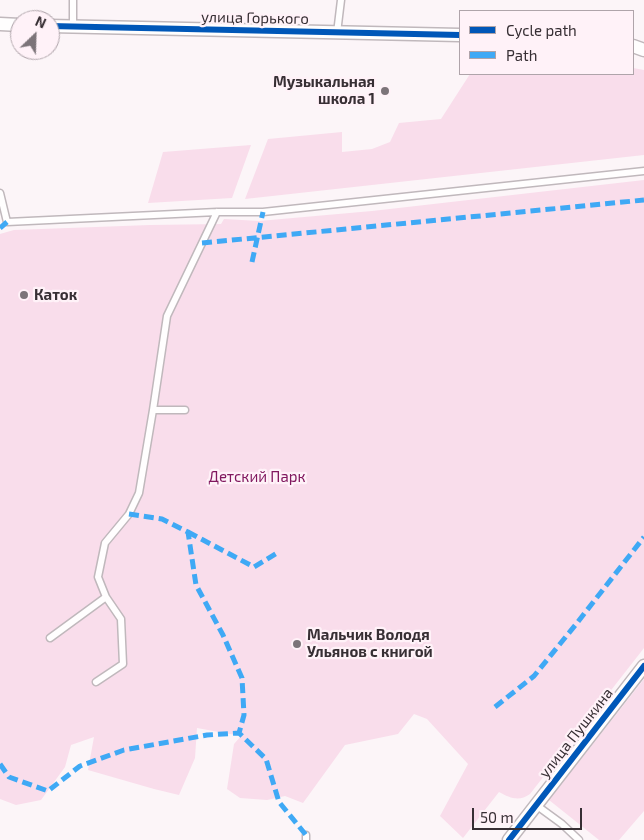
<!DOCTYPE html>
<meta charset="utf-8">
<style>
body{margin:0}
#map{position:relative;width:644px;height:840px;overflow:hidden;background:#fcf5f8;font-family:"Exo 2",sans-serif}
canvas{display:block}
.legend{position:absolute;left:459px;top:10px;width:175px;height:65px;box-sizing:border-box;background:#fff2f8;border:1px solid #afa4aa;margin:0;padding:6px 9px;list-style:none;font-size:15px;color:#372f34}
.legend li{display:flex;align-items:center;gap:10px;height:25px}
.legend b{width:25px;border:1px solid #afa4aa}
.north{position:absolute;left:10px;top:10px;width:50px;height:50px;box-sizing:border-box;background:#fff2f8;border:1px solid #afa4aa;border-radius:50%;rotate:24deg;font-size:14px;font-weight:700;line-height:20px;text-align:center;color:#372f34}
.north::after{content:'';display:block;margin:auto;width:18px;height:22px;background:#7c7479;clip-path:polygon(50% 0,100% 100%,50% 72%,0 100%)}
.scale{position:absolute;left:472px;top:808px;width:110px;height:22px;box-sizing:border-box;border:2px solid #372f34;border-top:0;padding-left:6px;font-size:15px;line-height:18px;white-space:nowrap;color:#372f34;-webkit-text-stroke:4px #fff2f8;paint-order:stroke}
</style>
<div id="map">
<canvas width="644" height="840"></canvas>
<ul class="legend">
<li><b style="height:6px;background:#0057b8"></b>Cycle path</li>
<li><b style="height:6px;background:#3fa9f5"></b>Path</li>
</ul>
<div class="north">N</div>
<div class="scale">50 m</div>
</div>
<script>
const context = document.querySelector('canvas').getContext('2d');
context.lineJoin = 'round';
function fillPath(path, color) { context.fillStyle = color; context.fill(path, 'evenodd'); }
function trace(path, color, width, dash) { context.strokeStyle = color; context.lineWidth = width; context.lineCap = dash ? 'butt' : 'round'; context.setLineDash(dash || []); context.stroke(path); }
function label(font, color, halo, rows, align = 'center') {
  context.font = font + ' "Exo 2",sans-serif'; context.lineWidth = 4.5; context.setLineDash([]); context.textBaseline = 'middle'; context.strokeStyle = halo; context.fillStyle = color; for (const [text, x, y, turn = 0] of rows) {
    context.save(); context.translate(x, y); context.rotate((+turn || 0) * Math.PI / 180); context.textAlign = isNaN(turn) ? turn : align; if (halo) context.strokeText(text, 0, 0); context.fillText(text, 0, 0); context.restore();
  }
}
const green = new Path2D(`
 M633,68l11,2v85l-399,44 23,-60 74,-7v20l30,-3 18,-7 9,-19 42,-4 29,-45h163z
 M251,145l-19,53 -84,5 15,-51z
 M644,180v468l-114,146c-11,8 -20,4 -31,-2l-36,46 -23,-22 28,-52 -41,-45 -13,-5 -16,20 -53,11 -42,58 -18,-7 -18,4 -27,-2 -13,-9 7,-45 7,-8 -44,-8 -2,30 -16,37 -25,-6 -66,-19 6,-33 -23,8 -6,22 -24,33 -25,5 -16,-6v-565l14,-4 136,-5 71,-1 3,-5 35,2 113,-10z
 M644,679v132l-25,29h-20l-50,-40z`);
const lane = new Path2D(`
 M73,26v-26
 M337,33l4,-33
 M0,193l7,29 210,-10h46l381,-41
 M153,410h32
 M50,638l56,-41
 M96,682l27,-18 -2,-45 -15,-22 -8,-20 7,-34 24,-29 10,-21 14,-83 14,-94 50,-104
 M536,805l26,19 17,16
 M306,835v5`);
const street = new Path2D(`
 M0,24l20,1
 M50,26l410,9
 M633,46l11,4
 M509,840l135,-174`);
const quiet = new Path2D(`
 M0,228l7,-6
 M202,243l442,-43
 M252,262l11,-50
 M129,514l33,5 26,13 8,53 27,50 19,43 2,37 -5,18 27,26 13,43 27,33
 M188,532l66,35 23,-14
 M495,707l39,-31 43,-53 67,-86
 M0,764l9,13 39,14 32,-25 44,-16 83,-15 32,-2`);
const cycleway = new Path2D(`
 M50,26l410,9
 M509,840l135,-174`);
const markers = [
 [385,91,5,"#7c7479"],
 [24,295,5,"#7c7479"],
 [297,644,5,"#7c7479"]
];
const streetNames = [
 ["улица Горького",255,18,1],
 ["улица Пушкина",576,733,-52]
];
const poiNames = [
 ["Музыкальная",375,82,"right"],
 ["школа 1",375,99,"right"],
 ["Каток",34,295],
 ["Мальчик Володя",307,635],
 ["Ульянов с книгой",307,652]
];
const parkNames = [
 ["Детский Парк",257,477]
];
fillPath(green, '#f9ddeb');
trace(lane, '#c0b8bc', 9);
trace(street, '#c0b8bc', 15);
trace(lane, '#fffefe', 6);
trace(street, '#fffefe', 12);
trace(quiet, '#3fa9f5', 5, [10, 5]);
trace(cycleway, '#0057b8', 6);
for (const [x, y, r, color] of markers) { const dot = new Path2D(); dot.arc(x, y, r, 0, 2 * Math.PI); context.fillStyle = color; context.fill(dot); trace(dot, '#fff2f8', 2); }
label('15px', '#372f34', '#fff2f8', streetNames);
label('bold 15px', '#372f34', '#fff2f8', poiNames, 'left');
label('15px', '#81185f', '#fff2f8', parkNames);
</script>
